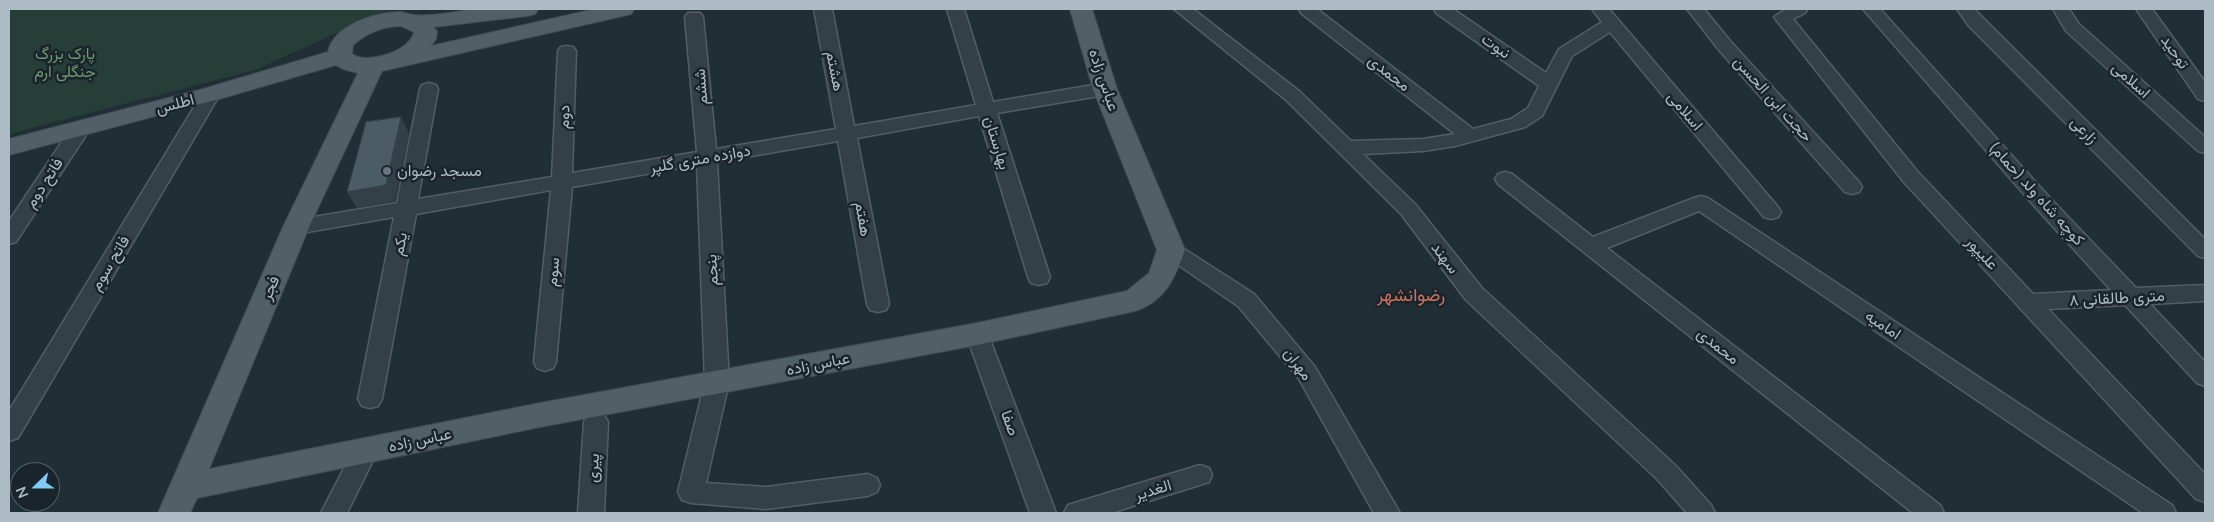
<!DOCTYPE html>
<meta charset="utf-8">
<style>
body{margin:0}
#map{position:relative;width:2214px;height:522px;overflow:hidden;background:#202f36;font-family:Lato,sans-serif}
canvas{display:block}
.frame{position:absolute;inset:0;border:10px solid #adbbc4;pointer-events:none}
.north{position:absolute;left:10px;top:462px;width:50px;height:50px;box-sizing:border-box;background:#19252b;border:1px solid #546168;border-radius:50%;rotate:248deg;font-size:14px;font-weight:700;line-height:20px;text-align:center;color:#adbbc4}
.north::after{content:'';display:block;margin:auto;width:18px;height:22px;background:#80caf6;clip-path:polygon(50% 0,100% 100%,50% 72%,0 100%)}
</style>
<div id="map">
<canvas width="2214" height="522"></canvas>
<div class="frame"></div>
<div class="north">N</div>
</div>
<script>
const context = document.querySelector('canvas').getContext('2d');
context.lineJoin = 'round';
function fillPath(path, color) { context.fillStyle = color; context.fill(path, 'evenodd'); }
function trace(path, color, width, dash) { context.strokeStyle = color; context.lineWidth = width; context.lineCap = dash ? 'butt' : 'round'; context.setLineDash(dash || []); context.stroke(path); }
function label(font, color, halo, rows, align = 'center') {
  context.font = font + ' Lato,Vazirmatn,sans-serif'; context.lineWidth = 5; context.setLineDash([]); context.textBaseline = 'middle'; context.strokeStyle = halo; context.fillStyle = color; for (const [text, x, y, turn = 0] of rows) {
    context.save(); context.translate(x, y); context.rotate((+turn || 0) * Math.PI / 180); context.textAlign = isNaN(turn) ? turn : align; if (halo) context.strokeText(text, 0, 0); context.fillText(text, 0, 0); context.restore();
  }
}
const green = new Path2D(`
 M9,9h381l-135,61 -246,64z`);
const minor = new Path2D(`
 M814,9h18l22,117 122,-21 -29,-96h17l29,93 112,-19 7,2 2,4 -2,4 -7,2 -108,18 53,164 -3,6 -8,2 -8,-2 -3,-6 -49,-161 -122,22 32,166 -3,6 -8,2 -8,-2 -3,-6 -29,-163 -121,21 12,220 -23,101 60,4 102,-13 9,4 3,7 -3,7 -9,4 -102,13 -75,-6 -9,-3 -4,-8 27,-110 -8,-217 -125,22 -16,175 -3,6 -8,3 -8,-3 -3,-6 17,-172 -135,24 -34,185 -4,7 -8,2 -8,-2 -4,-7 36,-182 -98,17 -7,-2 -3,-5 3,-5 7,-2 101,-17 23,-114 2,-4 7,-2 7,2 2,4 -20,110 134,-22 6,-126 3,-4 6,-1 6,1 3,4 -4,122 125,-21 -12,-135 3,-4h12l3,4 13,132 120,-20z
 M1174,9h19l106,82 52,50 72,-2 32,-5 -154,-121 -2,-4h18l156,120 38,-10 17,-11 11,-22 -103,-73 -2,-4h19l93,64 13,-24 43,-27 -10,-13h17l169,198 3,5 -3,5 -7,2 -7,-2 -154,-185 -38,24 -30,60 -17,11 -70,19 -32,5 -60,3 52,50 67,84 193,177 36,40 4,8h-28l-30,-34 -191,-179 -65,-86 -116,-115z
 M1687,9h17l27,33 128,140 3,5 -3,5 -7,2 -7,-2 -126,-142z
 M1786,9h21l-2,4 -12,6 124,152 116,123 78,-4 -75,-82 -173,-199h17l170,189 86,90 69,-3v16l-55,3 55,58v24l-8,-3 -72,-78 -77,4 157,165v28l-9,-3 -293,-318 -129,-164z
 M1957,9h17l231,230v19l-7,-2 -230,-231z
 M2053,9h16l10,15 126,113v16l-7,-2 -132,-120z
 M2136,9h16l53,73v19l-7,-2z
 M211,88l7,2 2,4 -202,344 -9,3v-30l193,-317 2,-4z
 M80,123l7,2 3,4 -74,113 -7,2v-23l64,-96z
 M1505,172l7,2 81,63 101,-39 7,-2 7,2 464,307 4,8h-33l-444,-302 -92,37 333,257 4,8h-31l-415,-329 -3,-5 3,-5z
 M1171,242l7,3 76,49 61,73 85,146h-26l-75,-134 -61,-73 -74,-51 -4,-5 4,-5z
 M977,325l8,3 3,6 68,179h-26l-64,-179 3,-6z
 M596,412l8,3 4,7 -4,91h-26l6,-91 4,-7z
 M365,442l9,3 3,7 -30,61h-26l35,-68z
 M1200,465l9,3 3,7 -3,7 -98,31h-47l4,-8z`);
const major = new Path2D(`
 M476,9h62l-3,5 -8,2 -94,11 4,4 -1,8 -5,7 164,-37h39l-3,5 -8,2 -241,55 -73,156 -100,242 331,-66 437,-80 150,-32 22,-18 8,-23 -64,-161 -23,-80h22l25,80 68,161c-10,27 -19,51 -50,61l-158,34 -437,82 -343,71 -7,15h-32l125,-286 75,-154 -15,-4 -7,-4 -117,34 -210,56v-16l194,-50 125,-37c5,-27 50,-41 74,-40 4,1 8,3 12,3 16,2 45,-4 62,-6zM401,26l13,6c-3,19 -47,33 -62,22l1,-9c15,-13 29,-18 48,-19z`);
const shadedWall = new Path2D(`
 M401,117l8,16 -14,68 -38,7 -10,-16z`);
const building = new Path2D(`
 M401,117l-15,68 -39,7 19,-70z`);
const markers = [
 [387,171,5,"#6b7280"]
];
const streetNames = [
 ["نبوت",1496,46,35],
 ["توحید",2175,52,55],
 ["هشتم",835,71,79],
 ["محمدی",1389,73,38],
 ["عباس زاده",1104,80,71],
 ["اسلامی",2131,80,42],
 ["ششم",701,87,-95],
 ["حجت ابن الحسن",1773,99,48],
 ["اطلس",175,104,-15],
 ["اسلامی",1685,111,50],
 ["دوم",564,117,-88],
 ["زارعی",2084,130,45],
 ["بهارستان",997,143,73],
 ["دوازده متری گلپر",700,159,-10],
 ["فاتح دوم",44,183,-57],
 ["کوچه شاه ولد (حمام)",2037,194,48],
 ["هفتم",863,219,80],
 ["یکم",400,244,-79],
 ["علیپور",1982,253,47],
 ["سهند",1445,258,53],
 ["فاتح سوم",110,263,-59],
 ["پنجم",712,270,-93],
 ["سوم",553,272,-85],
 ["فجر",270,288,-67],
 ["۸ متری طالقانی",2117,298,-3],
 ["امامیه",1883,325,34],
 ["محمدی",1718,346,38],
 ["عباس زاده",818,364,-11],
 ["مهران",1298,364,53],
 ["صفا",1010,423,70],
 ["عباس زاده",420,440,-12],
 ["پیری",593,468,-87],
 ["الغدیر",1153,490,-17]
];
const parkNames = [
 ["پارک بزرگ",65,54],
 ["جنگلی ارم",65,72]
];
const poiNames = [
 ["مسجد رضوان",397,171]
];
const neighbourhoodNames = [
 ["رضوانشهر",1411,295]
];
fillPath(green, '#263d38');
trace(minor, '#515e65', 3);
trace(major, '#404c53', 2);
fillPath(minor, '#334047');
fillPath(major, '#516067');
fillPath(shadedWall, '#344047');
fillPath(building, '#4b5c65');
trace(building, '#344047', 1);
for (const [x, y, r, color] of markers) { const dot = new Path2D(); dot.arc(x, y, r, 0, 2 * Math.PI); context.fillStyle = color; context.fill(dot); trace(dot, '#19252b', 2); }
label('16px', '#adbbc4', '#19252b', streetNames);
label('16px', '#6e986d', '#19252b', parkNames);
label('16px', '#adbbc4', '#19252b', poiNames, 'left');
label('18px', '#d1715b', '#19252b', neighbourhoodNames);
</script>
